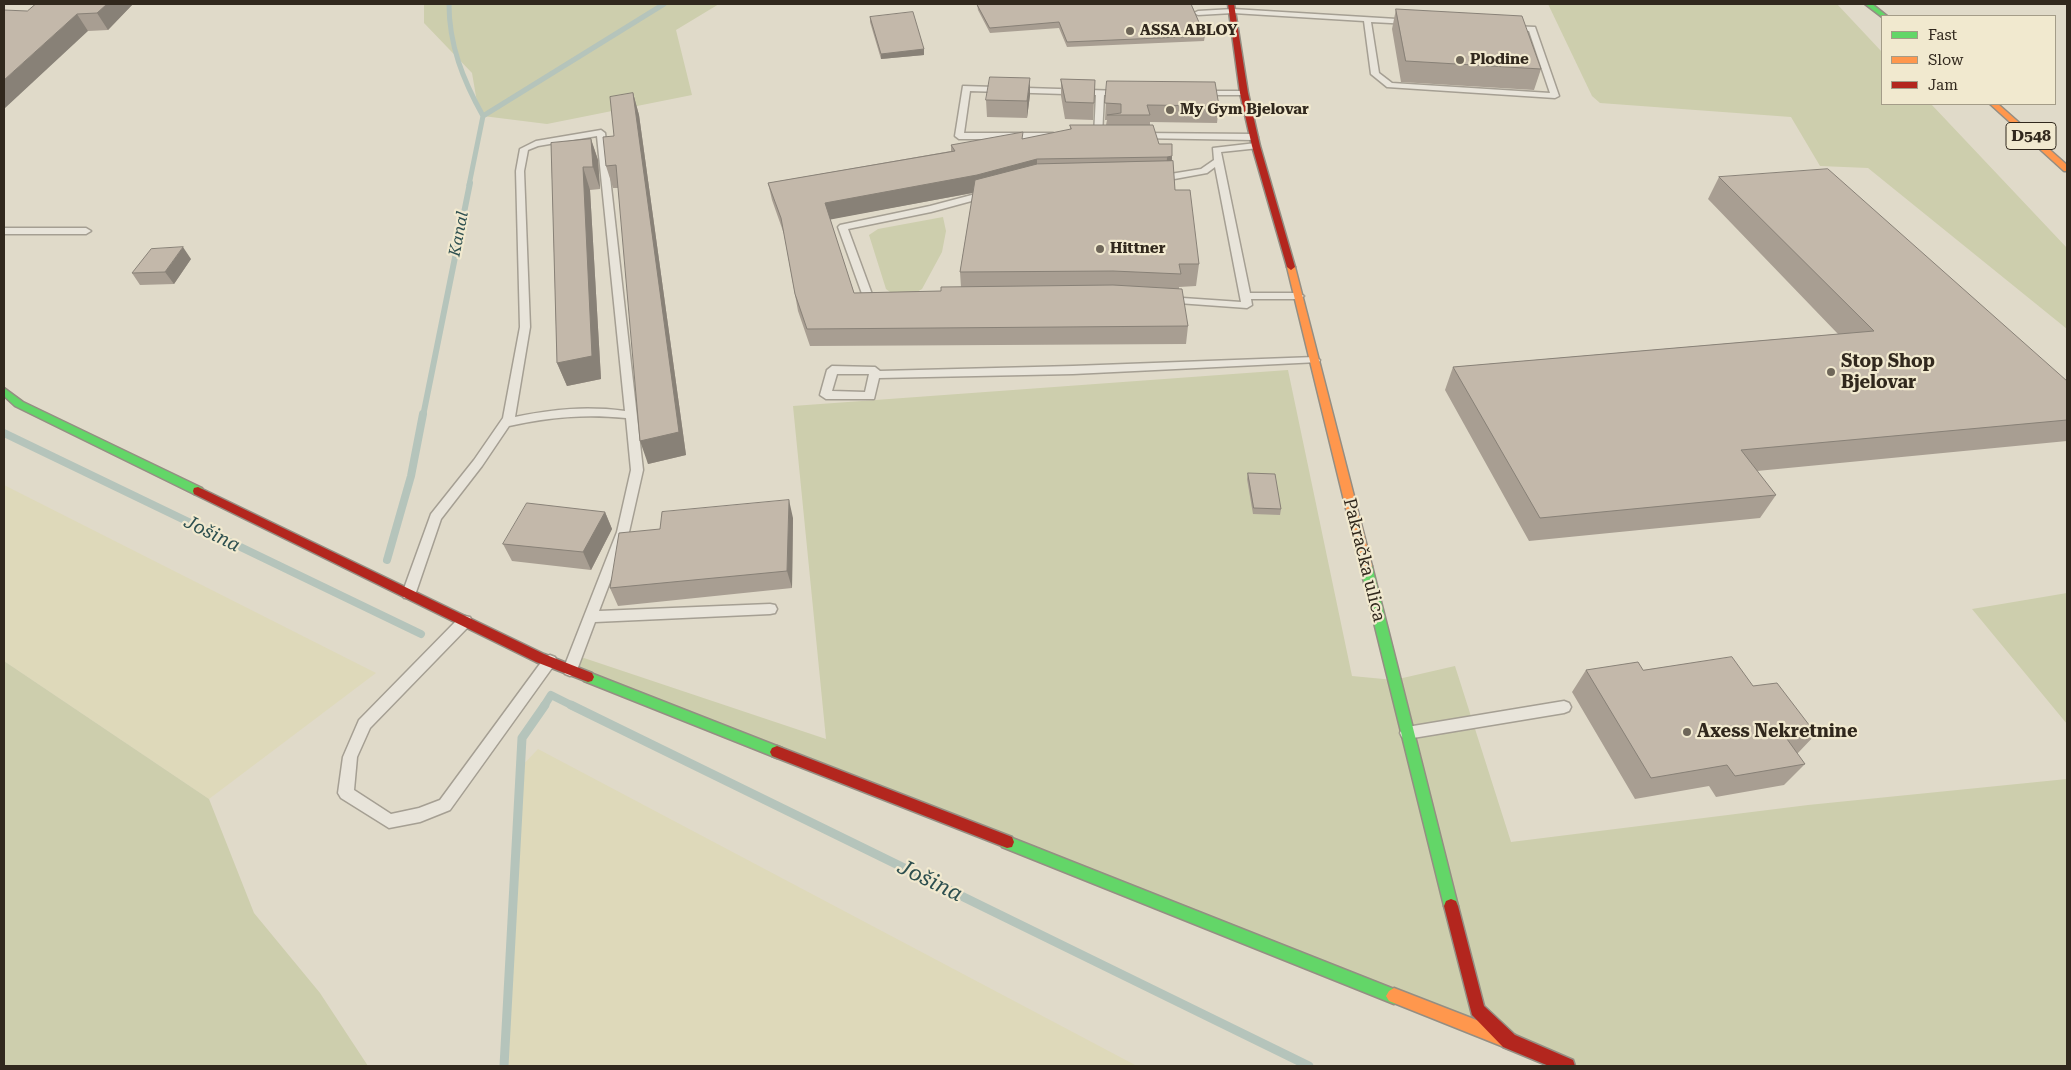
<!DOCTYPE html>
<meta charset="utf-8">
<style>
body{margin:0}
#map{position:relative;width:2071px;height:1070px;overflow:hidden;background:#e0dac9;font-family:"Roboto Serif",serif}
canvas{display:block}
.frame{position:absolute;inset:0;border:5px solid #31281d;pointer-events:none}
.legend{position:absolute;left:1881px;top:15px;width:175px;height:90px;box-sizing:border-box;background:#f1e9cf;border:1px solid #a49c88;margin:0;padding:6px 9px;list-style:none;font-size:15px;color:#31281d}
.legend li{display:flex;align-items:center;gap:10px;height:25px}
.legend b{width:25px;border:1px solid #a49c88}
</style>
<div id="map">
<canvas width="2071" height="1070"></canvas>
<div class="frame"></div>
<ul class="legend">
<li><b style="height:6px;background:#63d668"></b>Fast</li>
<li><b style="height:6px;background:#ff974d"></b>Slow</li>
<li><b style="height:6px;background:#b3261e"></b>Jam</li>
</ul>
</div>
<script>
const context = document.querySelector('canvas').getContext('2d');
context.lineJoin = 'round';
function fillPath(path, color) { context.fillStyle = color; context.fill(path, 'evenodd'); }
function trace(path, color, width, dash) { context.strokeStyle = color; context.lineWidth = width; context.lineCap = dash ? 'butt' : 'round'; context.setLineDash(dash || []); context.stroke(path); }
function label(font, color, halo, rows, align = 'center') {
  context.font = font + ' "Roboto Serif",serif'; context.lineWidth = 4.5; context.setLineDash([]); context.textBaseline = 'middle'; context.strokeStyle = halo; context.fillStyle = color; for (const [text, x, y, turn = 0] of rows) {
    context.save(); context.translate(x, y); context.rotate((+turn || 0) * Math.PI / 180); context.textAlign = isNaN(turn) ? turn : align; if (halo) context.strokeText(text, 0, 0); context.fillText(text, 0, 0); context.restore();
  }
}
const farmland = new Path2D(`
 M4,485l372,188 -167,126 -205,-138z
 M538,749l599,317h-631l4,-111 10,-187z`);
const green = new Path2D(`
 M424,4h295l-43,26 16,65 -145,29 -64,-8 -5,-8 -6,-35 -48,-50z
 M1548,4h289l45,48v52h49l136,144v81l-199,-161 -48,-2 -29,-49 -191,-14 -8,-7z
 M943,217l3,14 -4,21 -20,37 -14,8 -14,-2 -8,-6 -17,-54 9,-6z
 M1288,370l64,306 42,4 61,-14 56,176 297,-37 259,-26v287h-492l-1005,-396 5,-15 251,84 -33,-333z
 M2067,593v131l-95,-115z
 M4,661l205,138 45,114 66,80 48,73h-364z`);
const streamFar3 = new Path2D(`
 M449,4c0,41 14,76 34,112
 M469,185l14,-69 181,-112`);
const streamFar2 = new Path2D(`
 M423,416l47,-233`);
const streamFar1 = new Path2D(`
 M4,433l417,201
 M387,560l24,-84 12,-62
 M544,706l7,-11 22,11`);
const stream = new Path2D(`
 M571,705l738,361
 M504,1066l18,-328 23,-33`);
const lane = new Path2D(`
 M1233,9l180,11 1,2 -4,2 -39,-2 8,51 13,10 158,10 -21,-62 -19,-1 -4,-2 4,-2 25,1 24,69 -4,2 -168,-11 -16,-13 -7,-53 -131,-8 -35,2 -4,-2 4,-2z
 M963,86l159,5 4,2 -4,2h-18l-2,41 -4,3 -4,-3 2,-41 -126,-4 -6,42h89l4,3 -4,3h-94l-4,-3z
 M1199,91h45l4,2 -4,2h-42l-4,-2z
 M601,130l4,3 38,337 -14,62 -30,79 171,-7 5,1 2,4 -2,4 -5,1 -175,8 -18,48 -2,4 -5,2 -5,-2 -2,-4 54,-138 14,-62 -5,-52c-42,-4 -75,-1 -117,8l-27,40 -41,53 -27,79h-10l-2,-4 29,-80 43,-54 29,-42 17,-91 -4,-156 4,-22 16,-8zM597,136l28,275c-39,-5 -71,-2 -110,6l15,-90 -6,-156 4,-21 10,-4z
 M1140,133l114,1 4,3 -4,3 -117,-2 -1,-2z
 M1256,143l3,1v4l-38,4 29,141h49l5,3 -5,3h-48l1,6 -5,3 -83,-6 -1,-2 5,-3 73,5 -26,-135 -8,6 -49,9 -4,-3 4,-3 43,-7 13,-9 -1,-12z
 M987,191l5,3 -2,2 -59,16 -83,17 25,68 7,1 1,2 -5,3 -11,-1 -27,-75 2,-2 90,-19z
 M4,228h82l5,3 -5,3h-82z
 M1315,357l5,3 -1,2 -246,12 -194,4 -5,21h-48l-6,-4 7,-25 5,-4 43,1 5,4 193,-5zM837,374h32l-4,18 -33,-1z
 M465,616l5,1 2,4 -2,4 -100,103 -13,29 -3,33 37,24 28,-6 21,-8 105,-143 5,-2 5,2 2,4 -107,149 -30,12 -31,6 -48,-30 -3,-5 5,-36 16,-37 101,-103z
 M1564,701l5,2 2,4 -2,4 -5,2 -157,26 -5,-2 -2,-4 2,-4 5,-2z`);
const fast = new Path2D(`
 M1865,4h7l15,12 -5,1z
 M4,388l19,14 179,86 1,3 -1,3h-8l-179,-88 -11,-10z
 M1366,562l4,1 2,3 86,340 -2,5 -5,2 -5,-2 -2,-5 -84,-340 2,-3z
 M588,672l194,76 2,4 -2,4 -5,2 -193,-77 -2,-4 2,-4z
 M1007,836l392,155 3,5 -3,5 -5,3 -392,-157 -2,-5 2,-5z`);
const slow = new Path2D(`
 M1990,104h8l69,61v6h-3z
 M1291,264l4,3 77,299 -2,3h-8l-2,-3 -73,-299z
 M1394,988l121,47 2,6 -2,6 -6,2 -120,-48 -3,-5 3,-5z`);
const jam = new Path2D(`
 M1228,4h6l14,89 12,53 35,121 -4,3 -4,-3 -35,-121 -12,-53z
 M198,487l346,167 48,19 2,4 -2,4 -4,1 -52,-20 -342,-168 -1,-3 1,-3z
 M777,746l235,91 2,5 -2,5 -5,1 -235,-92 -2,-4 2,-4z
 M1451,899l5,2 2,5 26,100 31,29 58,25 2,6h-26l-46,-19 -31,-32 -28,-109 2,-5z`);
const wall = new Path2D(`
 M133,4l-25,26 -20,1 -61,-20z
 M977,4l216,4 12,28 -1,5 -137,6 -8,-19 -69,5 -12,-23z
 M1396,9l145,60 -7,21 -133,-8 -9,-53z
 M870,17l54,32v6l-43,4 -11,-37z
 M1061,79l34,1 -2,40 -28,-1 -4,-23z
 M1107,81l112,25 -2,17 -67,-1v3l9,19 13,12v5l3,29 24,74 -3,22 -17,1v2l9,37 -2,18 -376,2 -12,-35 -14,-77 -12,-34 -4,-17 183,-32v-6l72,-6 47,-9v-5h36l1,-5h-2zM973,193l-13,79 1,15 -20,4 -87,2 -24,-74z
 M633,93l6,22 47,340 -38,9 -30,-276h-5l-7,-22 8,-30z
 M1030,95l-3,23 -40,-1 -1,-17z
 M591,139l7,21 2,29 -10,1 11,189 -34,7 -10,-23 -6,-220z
 M1719,177l348,204v60l-310,30 19,24 -16,23 -231,23 -84,-151 8,-23 385,-33 -130,-135z
 M191,259l-17,25 -34,1 -8,-12z
 M1248,473l33,36 -1,6 -27,-1 -6,-35z
 M605,512l7,17 -21,41 -79,-9 -9,-17z
 M793,518l-1,70 -174,18 -8,-18z
 M1586,670h57l110,16 63,48 -19,20 8,10 -21,21 -68,12 -7,-11 -74,13 -63,-107z`);
const shadedWall = new Path2D(`
 M107,4h26l-25,26 -11,-17z
 M77,14l11,17 -84,78v-29z
 M924,49v6l-43,4v-5z
 M1030,78v17l-3,23v-17z
 M633,93l6,22 47,340 -38,9 -8,-23z
 M591,139l7,21 2,29 -7,-22z
 M1172,156l-1,17 -5,1 1,-17z
 M1037,159v17l-60,16 -149,28 -3,-17z
 M583,167l7,23 11,189 -34,7 -10,-23z
 M183,247l8,12 -17,25 -9,-12z
 M789,500l4,18 -1,70 -5,-17z
 M605,512l7,17 -21,41 -8,-18z`);
const building = new Path2D(`
 M36,4h71l-10,9 -20,1 -73,66v-70l23,1z
 M977,4h214l14,32 -138,6 -8,-20 -69,6z
 M1396,9l126,7 19,53 -135,-8z
 M913,12l11,37 -43,5 -11,-37z
 M990,77l40,1 -3,23 -41,-1z
 M1061,79l34,1 -1,23 -28,-1z
 M1107,81l108,1 4,24 -72,-1 3,10h-43l14,-2v-9l-16,-1z
 M633,93l46,339 -39,9 -24,-276 -10,1 -3,-29 11,-1 -4,-39z
 M1070,125h83l6,19h13v12l-5,1 -130,2 -60,16 -152,28 29,90 87,-2v-4l172,-2 69,4 6,37 -381,3 -12,-35 -14,-76 -13,-35 187,-32 -4,-6 72,-13 -1,7 49,-10z
 M591,139l2,28h-10l9,189 -35,7 -6,-220z
 M1173,161l2,29h15l9,74h-20l2,10 -68,-3 -153,1 15,-92 62,-16z
 M1828,169l239,212v39l-326,30 35,45 -236,23 -87,-151 421,-36 -155,-154z
 M183,247l-18,25 -33,1 19,-24z
 M1248,473l27,1 6,35 -27,-1z
 M789,500l-2,71 -177,17 9,-55 41,-4 2,-17z
 M527,503l78,9 -22,40 -80,-8z
 M1732,657l21,29 24,-3 39,51 -29,5 18,25 -70,12 -8,-11 -76,13 -65,-108 52,-8 5,8z`);
const markers = [
 [1130,31,5,"#6e6659"],
 [1460,60,5,"#6e6659"],
 [1170,110,5,"#6e6659"],
 [1100,249,5,"#6e6659"],
 [1831,372,5,"#6e6659"],
 [1687,732,5,"#6e6659"]
];
const farPoinames = [
 ["ASSA ABLOY",1140,31],
 ["Plodine",1470,60],
 ["My Gym Bjelovar",1180,110],
 ["Hittner",1110,249]
];
const shields = [
 [2031,136,50]
];
const shieldNames = [
 ["D548",2031,136]
];
const farWaternames = [
 ["Kanal",459,234,-79]
];
const poiNames = [
 ["Stop Shop",1841,362],
 ["Bjelovar",1841,383],
 ["Axess Nekretnine",1697,732]
];
const streetNames = [
 ["Pakračka ulica",1364,560,76]
];
const waterNames = [
 ["Jošina",212,534,26]
];
const nearWaternames = [
 ["Jošina",930,881,26]
];
fillPath(farmland, '#ded9ba');
fillPath(green, '#cdcead');
trace(streamFar3, '#b5c4bb', 5);
trace(streamFar2, '#b5c4bb', 6);
trace(streamFar1, '#b5c4bb', 8);
trace(stream, '#b5c4bb', 9);
trace(lane, '#a59f93', 3);
trace(fast, '#948e83', 3);
trace(slow, '#948e83', 3);
trace(jam, '#948e83', 3);
fillPath(lane, '#e8e4da');
fillPath(fast, '#63d668');
fillPath(slow, '#ff974d');
fillPath(jam, '#b3261e');
fillPath(wall, '#a89e92');
fillPath(shadedWall, '#888177');
fillPath(building, '#c3b8aa');
trace(building, '#888177', 1);
for (const [x, y, r, color] of markers) { const dot = new Path2D(); dot.arc(x, y, r, 0, 2 * Math.PI); context.fillStyle = color; context.fill(dot); trace(dot, '#f1e9cf', 2); }
label('bold 15px', '#31281d', '#f1e9cf', farPoinames, 'left');
for (const [x, y, w] of shields) { const box = new Path2D(); box.roundRect(x - w / 2, y - 13.5, w, 27, 4); context.fillStyle = '#f1e9cf'; context.fill(box); trace(box, '#31281d', 1); }
label('bold 16px', '#31281d', null, shieldNames);
label('italic 16px', '#2d4f4f', '#f1e9cf', farWaternames);
label('bold 18px', '#31281d', '#f1e9cf', poiNames, 'left');
label('18px', '#31281d', '#f1e9cf', streetNames);
label('italic 19px', '#2d4f4f', '#f1e9cf', waterNames);
label('italic 22px', '#2d4f4f', '#f1e9cf', nearWaternames);
</script>
